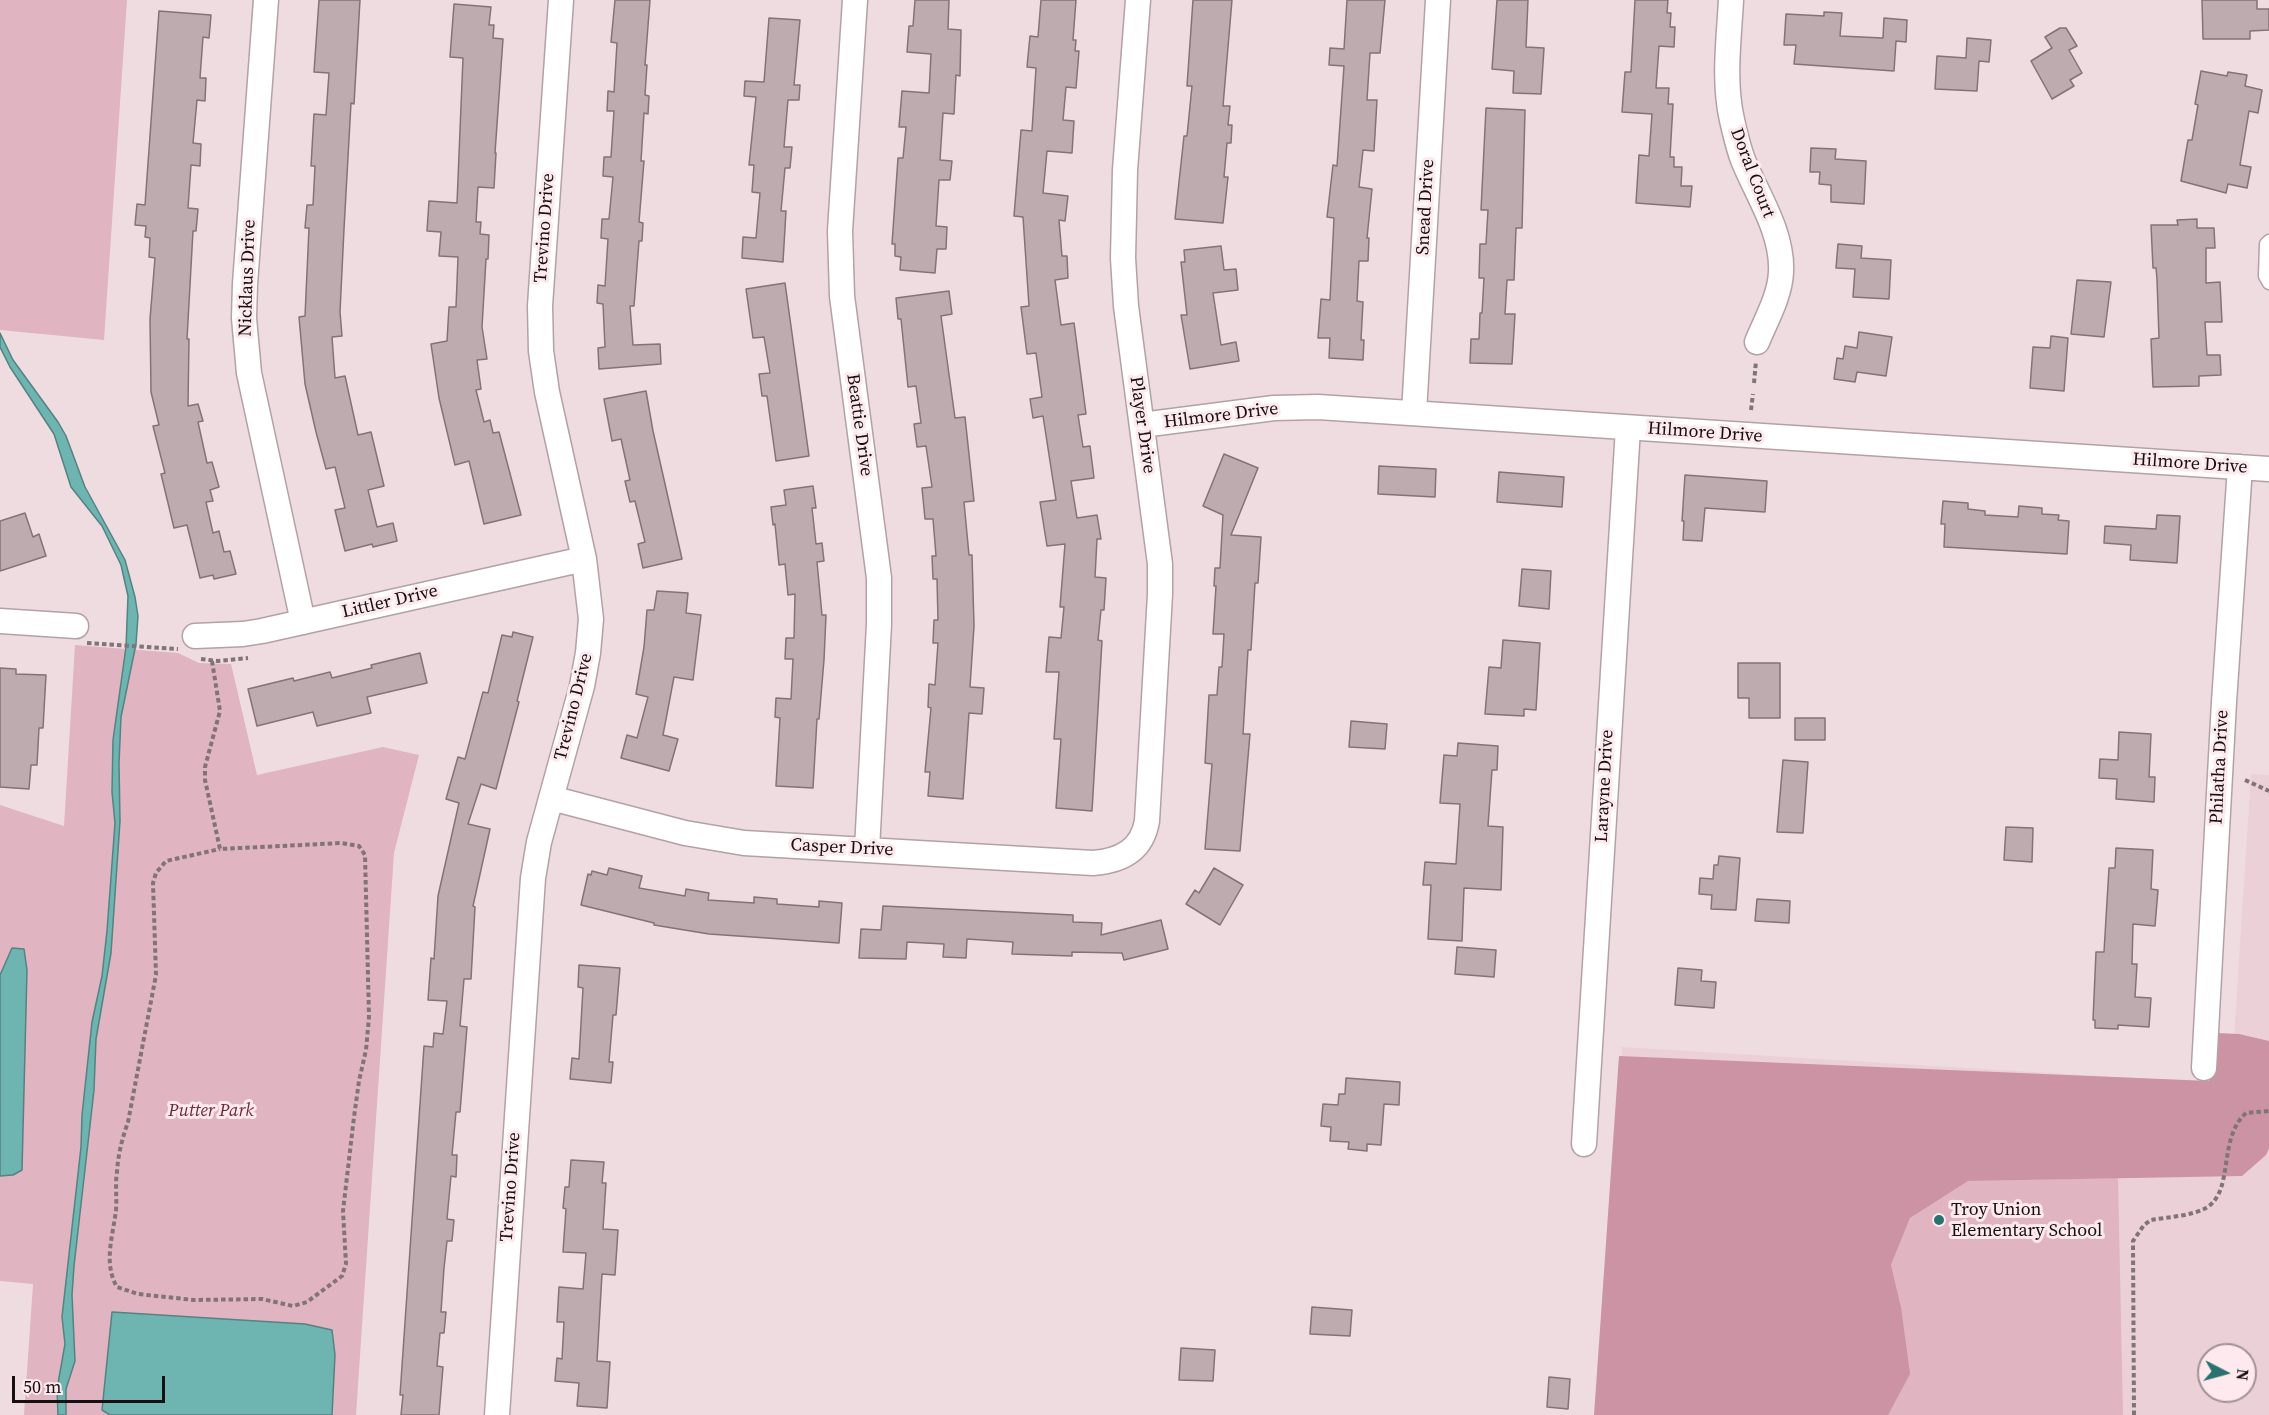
<!DOCTYPE html>
<style>
body{margin:0}
#map{position:relative;width:2269px;height:1415px;overflow:hidden;background:#efdce1;font-family:"Source Serif 4",serif}
canvas{display:block}
.north{position:absolute;left:2197px;top:1343px;width:60px;height:60px;box-sizing:border-box;background:#fde9ee;border:2px solid #a19296;border-radius:50%;rotate:96deg;font-size:16px;font-weight:700;line-height:24px;text-align:center;color:#161012}
.north::after{content:'';display:block;margin:auto;width:21px;height:27px;background:#28726f;clip-path:polygon(50% 0,100% 100%,50% 72%,0 100%)}
.scale{position:absolute;left:12px;top:1376px;width:153px;height:27px;box-sizing:border-box;border:3px solid #161012;border-top:0;padding-left:8px;font-size:18px;line-height:21px;white-space:nowrap;color:#161012;-webkit-text-stroke:4px #fde9ee;paint-order:stroke}
</style>
<div id="map">
<canvas width="2269" height="1415"></canvas>
<div class="north">N</div>
<div class="scale">50 m</div>
</div>
<script>
const context = document.querySelector('canvas').getContext('2d');
context.lineJoin = 'round';
function fillPath(path, color) { context.fillStyle = color; context.fill(path, 'evenodd'); }
function trace(path, color, width, dash) { context.strokeStyle = color; context.lineWidth = width; context.lineCap = dash ? 'butt' : 'round'; context.setLineDash(dash || []); context.stroke(path); }
function label(font, color, halo, rows, align = 'center') {
  context.font = font + ' "Source Serif 4",serif'; context.lineWidth = 6; context.setLineDash([]); context.textBaseline = 'middle'; context.strokeStyle = halo; context.fillStyle = color; for (const [text, x, y, turn = 0] of rows) {
    context.save(); context.translate(x, y); context.rotate((+turn || 0) * Math.PI / 180); context.textAlign = isNaN(turn) ? turn : align; if (halo) context.strokeText(text, 0, 0); context.fillText(text, 0, 0); context.restore();
  }
}
const built = new Path2D(`
 M2251,774l18,1v640h-674l27,-368 609,37zM2209,1355h36v36h-36z`);
const green = new Path2D(`
 M0,0h127l-23,340 -104,-10z
 M75,645l103,8 21,10 32,1 26,111 126,-28 36,8 -25,98 -38,562h-332l9,-131 -33,-3v-476l64,21z
 M2118,1178l5,237h-235l13,-108 -10,-42 19,-47 57,-37z`);
const forest = new Path2D(`
 M2217,1033l22,1 30,7v107l-3,7 -24,21 -274,5 -58,37 -19,47 10,42 9,67 -22,41h-294l25,-359 590,25z`);
const water = new Path2D(`
 M0,333l13,27 45,62 8,14 19,51 40,73 10,37 3,19 -2,28 -15,73 -2,46 1,58 -9,132 -15,86 -2,51 -20,176 -2,29 3,66 -9,28v26h-8l-1,-26 8,-45 -3,-27 19,-170 1,-32 10,-93 10,-46 5,-45 8,-108 -3,-31 1,-52 13,-93 2,-51 -7,-31 -19,-39 -31,-39 -17,-53 -44,-67 -10,-20z
 M12,948l12,1 3,21 -5,200 -9,5 -13,1v-201z
 M112,1312l193,12 27,6 3,25 -3,60h-222l-8,-5z`);
const building = new Path2D(`
 M319,0h41l-6,104 -3,-1 -7,126 -4,83 2,24 -10,1 3,41 10,-2 13,59 13,-3 13,54 -16,4 9,37 16,-4 4,18 -24,6 -1,-3 -27,7 -10,-41 10,-2 -10,-41 -9,2 -10,-37 -11,-48 -6,-67 6,-1 4,-88h-4l2,-23h6l2,-39h-4l3,-52 12,1 3,-42 -15,-1z
 M615,0h35l-5,65h2l-2,30 4,1 -1,18 -4,-1 -3,48h3l-5,61 4,1 -1,18h-3l-5,65h-4l3,39 27,-1 1,20 -62,5 -1,-21 7,-1 -2,-43 -6,-1 1,-18 7,1 3,-47 -7,-1 1,-19h7l4,-42 -10,-1 1,-19h7l3,-46h-7l1,-20 6,1 3,-49 -6,-1z
 M915,0h34l-1,29 13,1 -1,46 -4,-1 -2,39 -11,-1 -3,47 12,1 -2,19h-11l-3,46 11,1 -1,22h-9l-2,24 -35,-3 1,-13 -6,-1v-12h-3l6,-86h5l3,-31h-7l3,-36 27,2 2,-39 -24,-2 2,-26h4z
 M1041,0h35l-3,40h3l-1,11h4l-3,37 -10,-1 -3,33 11,1 -2,32 -25,-2 -4,42 25,3 -3,25 -6,-1 3,36h5l1,22 -13,2 6,45 13,-2 12,91 -8,1 5,32 7,-1 4,32 -23,3 6,37 20,-3 4,24h-4l-2,38 11,1 -2,32h-3l-3,30 4,1 -10,170 -36,-3 5,-69h-7l5,-67h-13l3,-35 12,1 3,-31h-4l5,-63 -18,2 -7,-44 16,-2 -13,-84 -10,2 -3,-19 12,-2 -6,-44 -9,1 -6,-47 8,-1 -6,-89 -9,-1 7,-86 11,1 4,-63 -9,-1 3,-31 8,1z
 M1193,0h39l-9,106h7l-2,19h4l-1,18h-4l-3,34h4l-5,46 -48,-4 9,-83h3l5,-50h-5z
 M1347,0h38l-5,53h-10l-3,47h10l-3,51 -11,-1 -4,37 13,2 -5,49h2l-1,23h-9l-2,40 6,1 -2,38h3l-1,20 -34,-2 1,-20h-12l3,-39 9,1 4,-82 -7,-1 6,-52 4,1 7,-100 -15,-1 1,-17 14,1z
 M1497,0h31l-2,47 18,1 -3,46 -28,-1 1,-22 -22,-2z
 M1635,0h33l-1,13h4l-1,14h5l-1,20 -15,-1 -3,42h13l-1,16h5l-3,53h4v10h8l-1,19h11l-2,21 -54,-4 3,-48 10,1 3,-42 -30,-2 3,-40h6z
 M2202,0h55v9h12v21l-19,1v8h-47z
 M454,4l37,3 -2,18h5l-1,13 10,1 -8,114h1l-2,35 -16,-1 -2,35h5l-1,12 9,1 -1,24h-2l-4,68 5,32 -10,1 4,29 -5,1 8,32 6,-2 3,13 6,-1 22,83 -37,9 -15,-63 -14,4 -16,-67 -8,-54 16,-3 2,-34h7l2,-50 -19,-1 2,-24 -14,-1 2,-30 28,2 6,-145 -13,-1z
 M159,11l52,4 -2,23 -6,-1 -3,41h6l-1,23 -8,-1 -4,43 8,1 -1,22 -9,-1 -3,43 10,1 -2,22h-3l-6,108h2l-1,67 10,-2 5,17 -5,1 9,41 5,-1 7,25 -9,3 3,11 -7,1 7,31 6,-2 5,21 6,-1 6,23 -22,5 -1,-4 -13,3 -13,-53 -13,3 -13,-54 4,-1 -12,-47 6,-1 -8,-33 -1,-73 5,-61 -6,-1 1,-19 -5,-1 1,-11 -11,-1 2,-21 8,1z
 M1824,12l18,1 -2,23 43,2 1,-20 23,2 -1,22 -10,-1 -2,30 -100,-7 2,-19h-12l2,-31 38,2z
 M769,18l31,2 -6,65h6l-1,15h-11l-4,47h8l-2,21h-5l-4,43h5l-3,51 -41,-4 1,-21 13,1 4,-45 -8,-1 2,-27h-5l7,-68 -12,-1 1,-15 19,1z
 M2060,28h6l11,18 -8,4 13,23 -12,7 4,6 -22,13 -21,-38 21,-13 -7,-11z
 M1967,38l24,2 -2,22 -10,-1 -2,30 -42,-2 2,-33 29,2z
 M2201,71l26,5 1,-4 19,3 -2,11 17,4 -4,23 -9,-2 -9,54 11,2 -4,21 -19,-4 -2,9 -45,-12 7,-41h4l6,-35 -3,-1z
 M1486,108l39,2 -3,118h-6l-2,52h-7l-2,34h10l-3,50 -42,-1 1,-24h8l1,-26h2l2,-35h-5l1,-34h6l2,-34h-7z
 M1811,148l25,1 -1,10 31,2 -2,43 -33,-2v-17l-12,-1 1,-12h-10z
 M2197,219v9h17l1,20h-9v35l14,-1 2,40h-17l2,33h13l1,20 -22,1v10l-46,1 -2,-48 8,-1 -2,-59 -1,-11h-3l-2,-43h27l-1,-5z
 M1838,244l24,2 -1,12 30,2 -2,39 -36,-2 2,-28 -19,-1z
 M1221,246l3,24 12,-1 2,21 -25,3 8,52 15,-3 3,19 -49,8 -9,-54h6l-6,-53h4l-1,-12z
 M2077,280l34,2 -7,55 -33,-3z
 M785,283l24,173 -33,5 -9,-65h-5l-3,-22 11,-1 -6,-36 -11,1 -7,-49z
 M949,291l3,23 -11,2 14,102 10,-1 9,84 -10,1 5,53h3l2,71 -4,61 14,1 -2,26 -13,-1 -6,86 -35,-3 2,-24h-5l6,-64 -3,-1 1,-23 6,1 3,-42h-5l1,-23h4l-1,-41h-4l-1,-23h4l-3,-37h-8l-3,-31 10,-1 -6,-41 -9,1 -3,-23 7,-1 -5,-37 -8,1 -7,-68h-3l-2,-21z
 M1859,332l33,5 -6,39 -29,-4 -2,10 -21,-3 3,-21 6,1 2,-13 12,2z
 M2051,336l17,2 -4,53 -34,-3 3,-41 17,1z
 M646,391l7,40 29,128 -39,9 -5,-24 7,-2 -10,-41 -5,1 -5,-21 5,-1 -9,-41 -9,2 -8,-42z
 M1224,454l34,14 -27,67 30,2 -3,46h-3l-4,67h-3l-5,84h7l-10,117 -35,-2 7,-85 -7,-1 4,-68h8l2,-28h3l2,-33h-11l3,-48h-2l1,-18h5l3,-53 -20,-9z
 M1379,466l57,3 -1,28 -57,-3z
 M1499,472l65,5 -2,30 -65,-5z
 M1685,475l82,6 -2,31 -60,-4 -3,33 -19,-1 1,-19h-2z
 M813,486l3,22h-4l4,36 6,-1 2,18 -7,1 5,53h4l-2,45 -5,59h-2l-4,69 -37,-2 4,-68 -5,-1 1,-19 15,1 2,-40h-8l1,-21h8l1,-44 -7,1 -3,-31 -6,1 -4,-41 -2,1 -2,-18 15,-2 -2,-15z
 M1943,501l25,2v6l17,2v4l33,2 1,-11 23,2v6l17,1 -1,5 11,1 -2,33 -123,-7 1,-23h-4z
 M25,513l8,24 6,-3 7,22 -46,15v-50z
 M2157,515l23,1 -3,47 -47,-3 1,-15 -27,-2 1,-17 51,3z
 M1522,569l29,2 -2,38 -30,-3z
 M657,591l31,2 -2,20 15,2 -8,65 -19,-3 -11,58 15,4 -9,32 -48,-13 6,-23 10,3 11,-41 -12,-3 8,-47 3,-37h7z
 M513,632l20,5 -16,64 2,1 -23,87 -15,-5 -13,40 22,5 -17,77 2,1 -4,72h-7l-4,47 7,1 -7,85h-4l-4,43h5l-1,22 -5,-1 -4,43 7,1 -2,21h-5l-3,27 -3,44h5l-2,21h-4l-3,33 6,1 -4,48h-38l2,-20h-3l24,-349 9,1 1,-14 9,1 4,-33 -19,-1 3,-42 3,1 4,-63 21,-93 -13,-4 12,-42 7,2 18,-67 5,1 14,-58 10,2z
 M1503,640l37,3 -4,67 -12,-1v7l-39,-2 4,-47 12,1z
 M420,653l7,30 -60,14 4,16 -54,13 -4,-14 -56,14 -9,-37 45,-11 1,3 36,-9 2,6 40,-10 -1,-3z
 M1738,663h42v55h-31v-20h-11z
 M0,668l16,1v5l30,1 -3,53h-4l-2,37h-6l-2,24 -29,-2z
 M1795,718h30v22h-30z
 M1351,721l36,3 -2,25 -36,-2z
 M2119,732l32,2 -2,43h6l-1,25 -38,-3 1,-20 -18,-1 1,-19 18,1z
 M1458,743l40,3 -1,24h-5l-4,56 15,1 -2,63 -37,-2 -2,53 -34,-2 3,-54h-8l2,-23 31,2 4,-60 -20,-1 4,-48 13,1z
 M1783,760l25,2 -5,71 -26,-1z
 M2006,827l27,1 -1,34 -28,-2z
 M2116,848l37,2 -2,39 7,1 -3,36 -22,-2 -1,40h5l-2,33 16,1 -2,29 -31,-2v4l-23,-1v-8h-2l3,-68h8l5,-84h6z
 M1719,856l21,2 -4,52 -25,-1 1,-14 -13,-1 1,-16 13,1 1,-14h4z
 M609,868l33,8 -3,12 46,8 1,-7 23,4 -1,7 46,3v-6l23,2v5l42,3v-6l23,2 -3,40 -130,-9 -55,-9v-2l-73,-18 7,-31 3,1 1,-4 15,4z
 M1214,868l29,17 -23,40 -34,-21 9,-14 4,3z
 M1757,899l33,2 -1,22 -34,-2z
 M883,906l190,9v7l29,1 -1,12 60,-15 7,29 -44,11 -2,-7 -50,-1v4l-60,-2 1,-12 -46,-3 -1,19 -23,-1 1,-13 -37,-2 -1,17 -47,-1 2,-29 20,1z
 M1457,947l39,3 -2,27 -39,-3z
 M579,965l41,3 -4,47h-3l-4,47h4l-2,21 -41,-4 2,-21 7,1 4,-71 -5,-1z
 M1678,968l24,2 -1,11 15,1 -2,26 -39,-3z
 M1346,1078l54,4 -1,23 -15,-1 -3,41 -14,-1v7l-19,-2 1,-7 -19,-1 1,-14 -10,-1 2,-22 15,1 1,-11h6z
 M571,1160l33,2 -2,21h4l-3,46 15,1 -3,45 -13,-1 -5,87 13,1 -3,46 -30,-2 2,-23 -24,-2 2,-23 5,1 2,-37h-7l2,-35 24,2 3,-36 -23,-1 3,-43 -3,-1 2,-21h4z
 M1312,1307l40,3 -2,26 -40,-2z
 M1181,1348l34,2 -2,31 -34,-1z
 M1549,1377l21,2 -2,30 -21,-2z`);
const path = new Path2D(`
 M1754,383l2,-22
 M1751,410l2,-16
 M87,643l91,6
 M201,659l17,2 30,-3
 M212,661l8,50 -15,56v13l15,69 121,-6 18,3 6,9 4,162 -3,33 -7,31 -5,36 -11,94 3,53 -4,12 -35,26 -14,4 -31,-7 -68,1 -56,-6 -21,-7c-14,-24 -4,-51 -1,-77 1,-13 -1,-25 1,-38 1,-17 5,-33 11,-50l28,-147 -3,-92 3,-10 10,-12 54,-12
 M2245,780l24,11
 M2134,1415l-1,-174 11,-16 7,-5c17,-3 40,-4 55,-12 29,-17 11,-69 40,-95l23,-2`);
const lane = new Path2D(`
 M2269,241l-3,3 -1,32 4,7`);
const street = new Path2D(`
 M266,0l-21,284 -1,34 5,55 54,249
 M855,0l-15,231 2,65 37,282v46l-12,225
 M1731,0c-2,39 -8,81 1,120 3,13 6,27 11,40 14,35 40,72 38,112 -1,24 -15,48 -24,70
 M1414,413l24,-413
 M1142,425l132,-17 44,-1 951,62
 M0,621l76,5
 M195,636l48,-2 19,-3 322,-72
 M551,798l134,35 59,10 349,20c28,-2 49,-13 54,-42l13,-227v-30l-34,-258 -3,-48 2,-88 13,-170
 M2204,1068l20,-366 16,-235
 M1584,1144l44,-716
 M497,1415l36,-537 6,-36 43,-156 6,-33 3,-34 -7,-60 -37,-167 -6,-41 -1,-45 21,-306`);
const markers = [
 [1939,1220,6,"#28726f"]
];
const streetNames = [
 ["Doral Court",1752,173,69],
 ["Snead Drive",1426,207,-87],
 ["Trevino Drive",545,228,-86],
 ["Nicklaus Drive",248,278,-88],
 ["Hilmore Drive",1221,416,-7],
 ["Beattie Drive",859,425,82],
 ["Player Drive",1142,425,82],
 ["Hilmore Drive",1705,433,4],
 ["Hilmore Drive",2190,464,4],
 ["Littler Drive",390,602,-13],
 ["Trevino Drive",574,707,-76],
 ["Philatha Drive",2220,767,-87],
 ["Larayne Drive",1605,786,-87],
 ["Casper Drive",842,848,3],
 ["Trevino Drive",511,1187,-86]
];
const parkNames = [
 ["Putter Park",211,1111]
];
const poiNames = [
 ["Troy Union",1951,1210],
 ["Elementary School",1951,1231]
];
fillPath(built, '#ecd0d8');
fillPath(green, '#e1b4c1');
fillPath(forest, '#cb93a4');
fillPath(water, '#6eb4b1');
trace(water, '#548381', 1.5);
fillPath(building, '#bdabb0');
trace(building, '#847277', 1.5);
trace(lane, '#b4a1a6', 15);
trace(street, '#b4a1a6', 27);
trace(path, '#817478', 4, [4.5, 3]);
trace(lane, '#fff', 12);
trace(street, '#fff', 24);
for (const [x, y, r, color] of markers) { const dot = new Path2D(); dot.arc(x, y, r, 0, 2 * Math.PI); context.fillStyle = color; context.fill(dot); trace(dot, '#fde9ee', 2); }
label('18px', '#161012', '#fde9ee', streetNames);
label('italic 18px', '#6b2741', '#fde9ee', parkNames);
label('18px', '#161012', '#fde9ee', poiNames, 'left');
</script>
